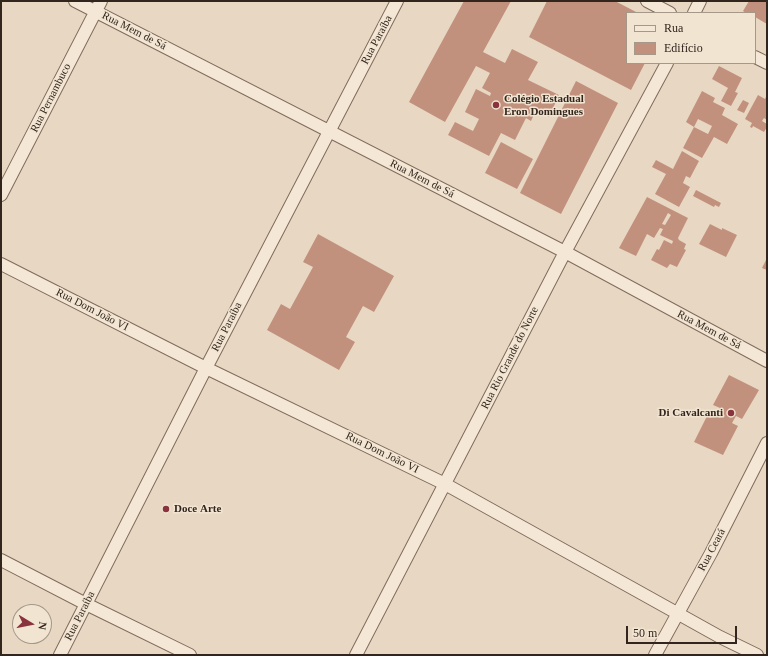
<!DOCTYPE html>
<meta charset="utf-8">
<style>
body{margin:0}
#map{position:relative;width:768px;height:656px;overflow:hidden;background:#e8d8c3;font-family:"Times New Roman",serif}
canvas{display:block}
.frame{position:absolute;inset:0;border:2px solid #32251e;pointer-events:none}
.legend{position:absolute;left:626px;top:12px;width:130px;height:52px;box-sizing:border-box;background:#f1e4d1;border:1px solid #a59889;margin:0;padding:5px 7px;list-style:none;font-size:12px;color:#32251e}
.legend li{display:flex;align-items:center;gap:8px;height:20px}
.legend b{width:20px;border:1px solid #a59889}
.north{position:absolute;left:12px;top:604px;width:40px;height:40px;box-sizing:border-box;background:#f1e4d1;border:1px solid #a59889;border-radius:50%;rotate:100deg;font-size:11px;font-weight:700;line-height:16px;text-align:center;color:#32251e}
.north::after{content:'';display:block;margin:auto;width:14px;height:18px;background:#89333e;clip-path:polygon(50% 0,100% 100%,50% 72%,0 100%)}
.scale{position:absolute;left:626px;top:626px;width:111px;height:18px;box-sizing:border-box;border:2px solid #32251e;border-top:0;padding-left:5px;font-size:12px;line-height:14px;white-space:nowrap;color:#32251e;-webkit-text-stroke:3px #f1e4d1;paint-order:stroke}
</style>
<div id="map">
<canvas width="768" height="656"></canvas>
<div class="frame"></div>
<ul class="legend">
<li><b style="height:5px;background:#f4e7d5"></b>Rua</li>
<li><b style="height:11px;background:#c2917d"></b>Edifício</li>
</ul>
<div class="north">N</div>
<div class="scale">50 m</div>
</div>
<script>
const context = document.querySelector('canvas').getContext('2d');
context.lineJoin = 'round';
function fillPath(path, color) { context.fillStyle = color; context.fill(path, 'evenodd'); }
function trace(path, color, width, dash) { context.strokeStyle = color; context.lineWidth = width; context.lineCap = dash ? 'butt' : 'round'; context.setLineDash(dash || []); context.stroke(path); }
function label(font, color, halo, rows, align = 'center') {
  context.font = font + ' "Times New Roman",serif'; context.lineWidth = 3; context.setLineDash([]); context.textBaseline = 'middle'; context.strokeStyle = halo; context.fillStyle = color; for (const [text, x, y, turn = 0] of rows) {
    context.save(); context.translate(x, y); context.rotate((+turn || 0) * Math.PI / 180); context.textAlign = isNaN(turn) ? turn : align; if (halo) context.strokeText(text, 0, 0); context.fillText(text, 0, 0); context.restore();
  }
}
const building = new Path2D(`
 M464,1h47l-28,51 22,11 7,-14 26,13 -10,18 31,15 -10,22 -13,-7 -5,11 -5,-3 -11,22 -14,-7 -12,23 -41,-21 7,-13 18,9 6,-12 -14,-7 11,-23 14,7 1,-3 -9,-5 8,-15 -14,-7 -31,56 -36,-20z
 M547,1h68l23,12h-11v50h18l-14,27 -102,-53z
 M749,1h18v23l-12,-7v-4h-9l-3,-2z
 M719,66l23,12 -7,14 3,1 -7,13 -10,-5 7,-13 -16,-9z
 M576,81l42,22 -57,111 -41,-21z
 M702,91l13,7 -2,4 12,6 -3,7 16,9 -11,20 -13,-7 -12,21 -19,-10 11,-21 14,7 4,-8 -14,-7 -4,8 -8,-5z
 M758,95l7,4 1,-2 1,1v22l-3,-2 -2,3 5,3v3l-3,5 -11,-6 -1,2 -2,-1 2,-4 -7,-4z
 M743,100l6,3 -5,10 -7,-3z
 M501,142l32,17 -16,30 -32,-16z
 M682,151l17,10 -9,17 -4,-2 -3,7 7,4 -11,20 -24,-13 11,-20 -14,-7 4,-7 17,9z
 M696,190l25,13 -2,4 -4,-2 -1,2 -21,-11z
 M647,197l41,21 -10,20 1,2 7,4 -2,5 2,1 -9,17 -7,-3 -3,4 -16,-8 6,-11 2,1 5,-10 8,4 1,-3 -13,-6 3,-6 -3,-1 -6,10 -7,-4 -11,22 -17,-8zM668,213l3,2 -6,10 -3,-1z
 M710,224l12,6v-2l15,7 -11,22 -27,-13z
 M318,234l76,42 -20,36 -11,-6 -17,31 9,5 -16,28 -72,-40 14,-26 9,5 23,-42 -10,-5z
 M767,258v12l-5,-2z
 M729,375l30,15 -17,29 -6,-3 -4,7 6,3 -15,29 -29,-13 15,-30 7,3 4,-7 -7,-3z`);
const street = new Path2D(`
 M75,1l490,251 202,109
 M647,1l23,12
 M694,13l6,-12
 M755,57l12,6
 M1,195l100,-194
 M1,264l205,104 239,116 275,153 37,18
 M1,560l85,44 104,51
 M60,655l146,-287 191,-367
 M356,655l209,-403 102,-189
 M655,655l56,-102 56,-110`);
const markers = [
 [496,105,4,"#89333e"],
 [731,413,4,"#89333e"],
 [166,509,4,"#89333e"]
];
const streetNames = [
 ["Rua Mem de Sá",134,31,27],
 ["Rua Paraíba",377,40,-62],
 ["Rua Pernambuco",51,98,-63],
 ["Rua Mem de Sá",422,179,27],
 ["Rua Dom João VI",92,310,27],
 ["Rua Paraíba",227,327,-63],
 ["Rua Mem de Sá",709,330,28],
 ["Rua Rio Grande do Norte",510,358,-63],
 ["Rua Dom João VI",382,453,26],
 ["Rua Ceará",712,550,-62],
 ["Rua Paraíba",80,616,-63]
];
const poiNames = [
 ["Colégio Estadual",504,99],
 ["Eron Domingues",504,112],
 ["Di Cavalcanti",723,413,"right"],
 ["Doce Arte",174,509]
];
fillPath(building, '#c2917d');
trace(street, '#806b5c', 14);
trace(street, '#f4e7d5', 12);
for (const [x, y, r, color] of markers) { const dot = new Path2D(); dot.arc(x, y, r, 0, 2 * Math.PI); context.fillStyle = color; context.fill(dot); trace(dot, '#f1e4d1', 1.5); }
label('11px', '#32251e', '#f1e4d1', streetNames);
label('bold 11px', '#32251e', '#f1e4d1', poiNames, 'left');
</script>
